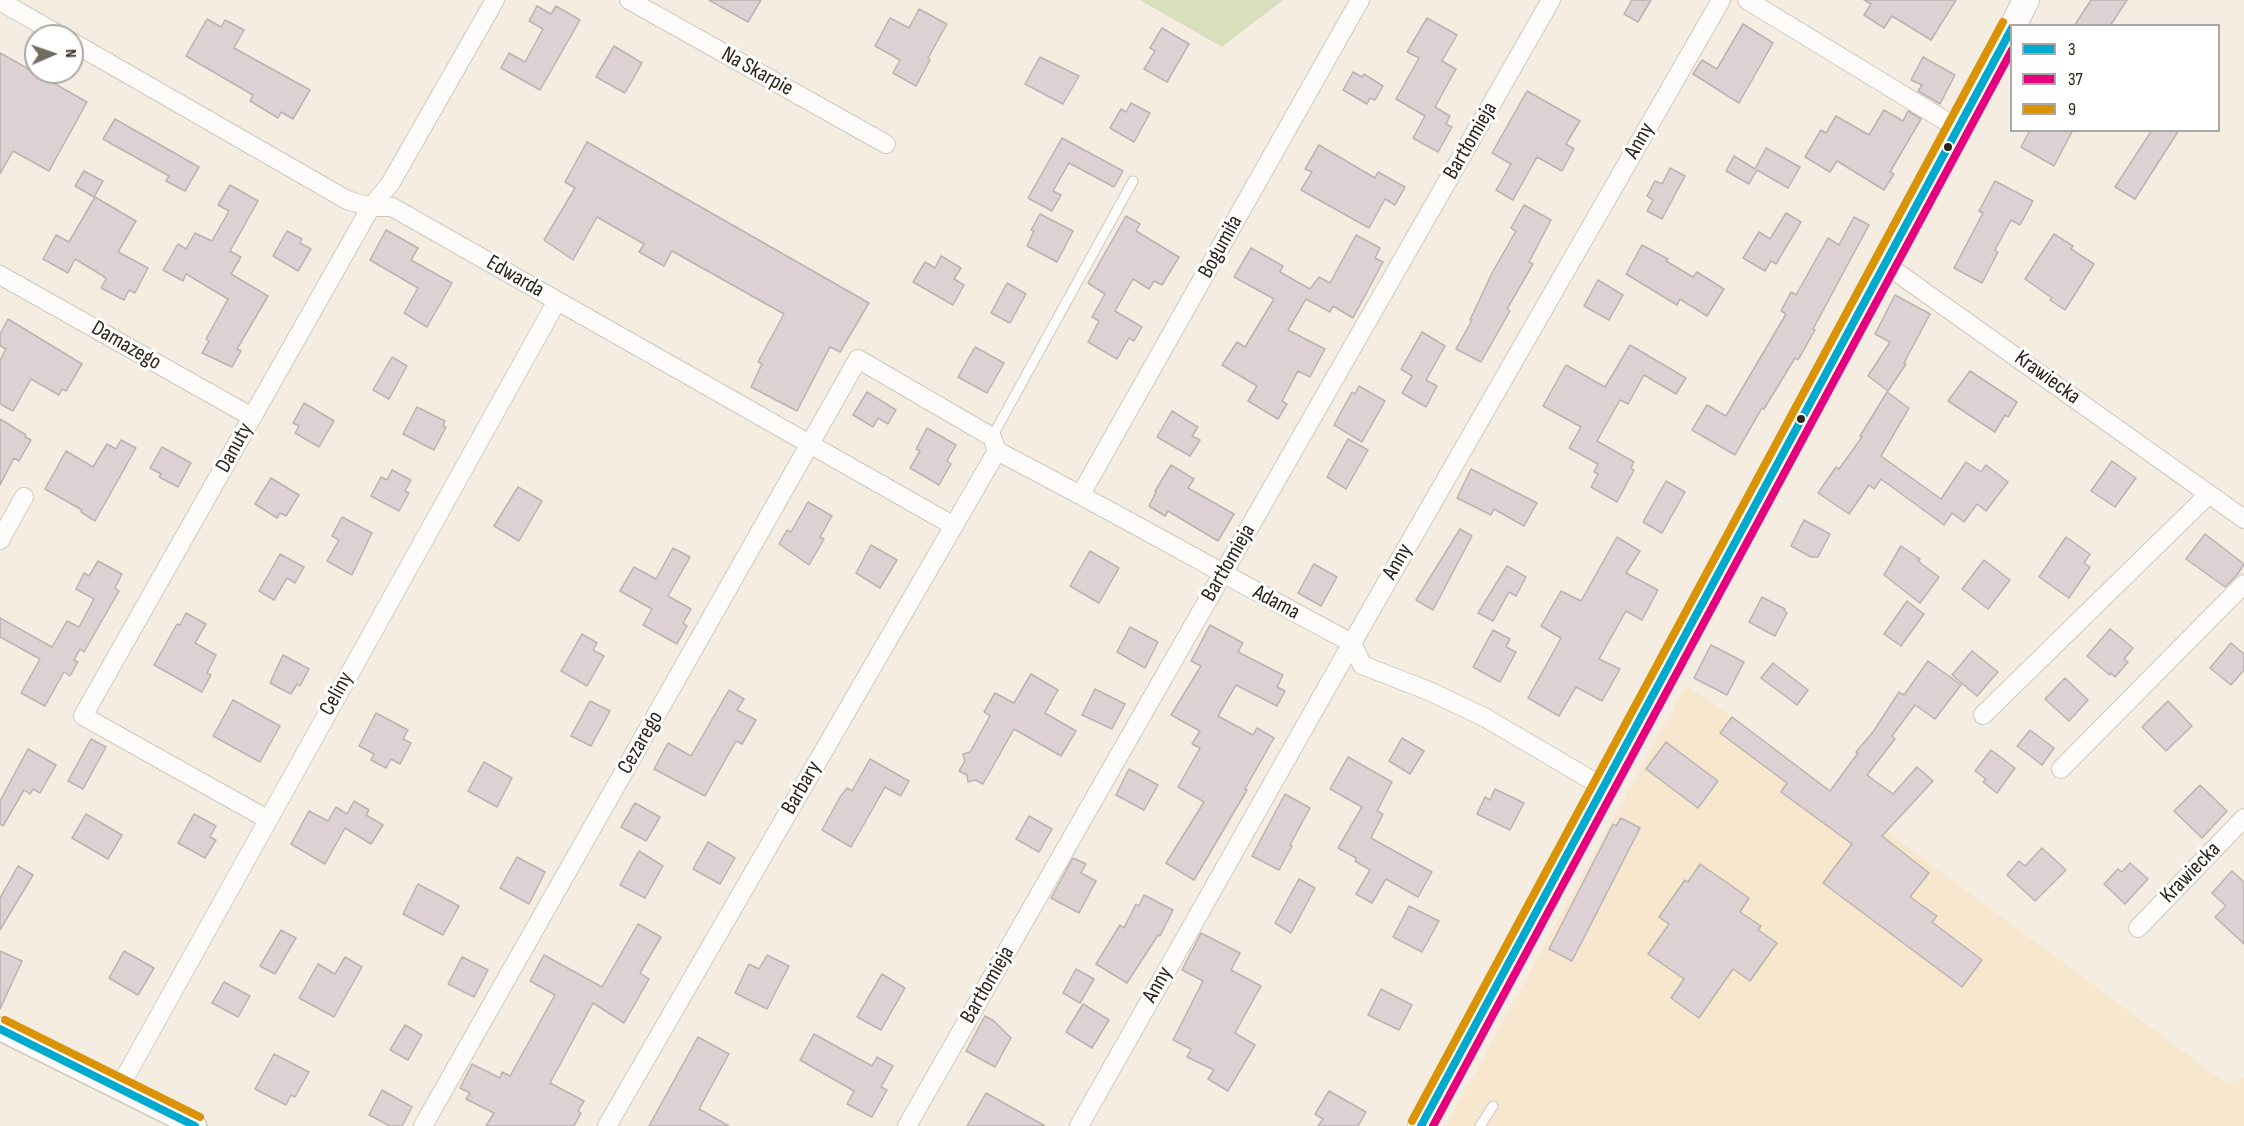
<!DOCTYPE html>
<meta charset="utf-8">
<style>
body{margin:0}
#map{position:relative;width:2244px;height:1126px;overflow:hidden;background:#f5ede1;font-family:"Sofia Sans Condensed",sans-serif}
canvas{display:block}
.legend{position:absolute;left:2010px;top:24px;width:210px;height:108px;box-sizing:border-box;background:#fff;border:2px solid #aba8a4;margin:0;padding:8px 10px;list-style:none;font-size:18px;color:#2c251b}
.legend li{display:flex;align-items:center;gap:12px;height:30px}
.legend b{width:30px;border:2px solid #aba8a4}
.north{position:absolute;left:24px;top:24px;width:60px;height:60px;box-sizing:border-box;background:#fff;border:2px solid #aba8a4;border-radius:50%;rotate:88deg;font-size:16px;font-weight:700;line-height:24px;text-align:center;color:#2c251b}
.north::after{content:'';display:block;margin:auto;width:21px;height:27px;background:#726b60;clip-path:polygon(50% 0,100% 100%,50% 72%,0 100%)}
</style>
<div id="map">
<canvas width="2244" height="1126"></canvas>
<ul class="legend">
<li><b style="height:8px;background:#00a9ce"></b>3</li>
<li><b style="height:8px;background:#e5007d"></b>37</li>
<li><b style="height:8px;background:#d99304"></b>9</li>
</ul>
<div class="north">N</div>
</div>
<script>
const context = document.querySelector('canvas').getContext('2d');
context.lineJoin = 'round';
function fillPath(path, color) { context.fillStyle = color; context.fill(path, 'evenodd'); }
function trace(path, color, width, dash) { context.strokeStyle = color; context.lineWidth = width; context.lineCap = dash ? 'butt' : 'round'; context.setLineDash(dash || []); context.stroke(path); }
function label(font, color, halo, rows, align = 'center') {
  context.font = font + ' "Sofia Sans Condensed",sans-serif'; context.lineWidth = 6; context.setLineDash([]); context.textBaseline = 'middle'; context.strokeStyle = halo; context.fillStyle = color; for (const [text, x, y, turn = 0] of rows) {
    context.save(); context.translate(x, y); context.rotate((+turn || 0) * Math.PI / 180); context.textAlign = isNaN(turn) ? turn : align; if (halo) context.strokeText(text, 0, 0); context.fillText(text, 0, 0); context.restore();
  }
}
const built = new Path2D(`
 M1686,685l46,32 495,367 17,-6v48h-798z`);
const green = new Path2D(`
 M1140,0h143l-61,47z`);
const building = new Path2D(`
 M709,0h52l-13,22z
 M1632,0h19l-13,22 -14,-8z
 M1864,0h92l-25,40 -39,-24 -8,12 -20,-13 7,-11z
 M2091,0h36l-17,26h-36z
 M537,6l14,8 5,-8 24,14 -40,70 -39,-22 8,-15 16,9 18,-33 -14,-8z
 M919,9l28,15 -19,34 2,2 -14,26 -23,-13 7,-13 -25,-14 15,-28 19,10z
 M1427,18l30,17 -15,26 14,8 -21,38 15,9 -4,8 6,3 -14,25 -25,-14 12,-22 -29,-17 23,-41 -12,-6z
 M207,19l14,8 4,-7 19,10 -10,18 76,42 -17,29 -12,-7 -3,6 -28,-17 3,-6 -67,-39z
 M1743,24l30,19 -34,60 -46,-29 9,-14 15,9z
 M1162,28l27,16 -22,38 -23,-13 11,-18 -5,-3z
 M614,46l28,17 -17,30 -29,-16z
 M0,53l87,49 -38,69 -36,-20 -13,23z
 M1040,57l39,19 -16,28 -38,-20z
 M1923,57l32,18 -15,29 -22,-13 4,-6 -11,-5z
 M1353,72l9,5 2,-3 19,12 -8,14 -5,-2 -3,6 -24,-14z
 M1527,91l53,30 -14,23 8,5 -12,22 -25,-14 -24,43 -17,-10 15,-26 -19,-11z
 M1131,103l19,10 -16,29 -24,-14 11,-19 5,3z
 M1884,110l19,11 5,-10 13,8 -31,53 4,2 -10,16 -47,-29 -7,11 -25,-15 16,-27 5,3 10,-17 33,19z
 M115,119l84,48 -14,24 -19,-10 3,-5 -66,-37z
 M2030,130h43l-19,36 -33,-19z
 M2152,130h27l-44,69 -20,-12z
 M1062,138l61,33 -9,16 -45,-24 -16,28 8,4 -9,16 -24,-13z
 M587,142l282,161 -29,49 -10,-5 -33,64 -46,-24 11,-23 -4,-2 26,-48 -112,-63 -8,15 -25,-14 5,-8 -47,-27 -24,43 -29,-20 31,-52 -10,-6z
 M1319,145l56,33 3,-6 27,15 -10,18 -10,-6 -16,29 -68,-38 11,-18 -7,-3z
 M1766,148l34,19 -12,21 -31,-18 -8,14 -23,-13 8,-15 21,13z
 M1670,168l15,8 -23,43 -15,-8 6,-11 -6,-4 8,-15 7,3z
 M84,171l19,10 -9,16 -19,-11z
 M1995,181l38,20 -13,24 -9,-5 -16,30 3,2 -16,31 -28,-15 29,-55 -4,-2z
 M230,185l28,16 -28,50 11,6 -10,17 37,22 -31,53 4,2 -9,16 -30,-14 7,-12 -3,-2 22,-40 -42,-25 -3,7 -20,-11 15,-26 8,5 9,-16 17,8 17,-30 -11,-6z
 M95,197l41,24 -18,31 30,16 -13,25 -6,-3 -5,10 -23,-12 5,-9 -3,-3 -28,-17 -7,14 -25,-14 13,-24 13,7z
 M1524,205l27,15 -22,42 4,2 -26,45 3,2 -29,51 -25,-13 16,-29h-2l22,-47 24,-42 -5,-3z
 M1786,213l15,9 -25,42 -5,-3 -6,10 -22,-13 16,-26 11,7z
 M1040,214l33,17 -16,31 -30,-16 7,-15 -3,-1z
 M1126,216l14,8 -4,7 43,26 -17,28 -8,-4 -5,8 -16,-10 -18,32 27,16 -8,14 -5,-3 -12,21 -29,-17 11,-21 -7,-4 13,-23 -17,-11z
 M1854,217l15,8 -56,104 2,1 -17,30 -3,-2 -31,51 -2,-1 -27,47 -43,-25 15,-25 19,11 60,-102 -5,-3 10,-19 5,3 32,-57 11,7z
 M386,230l32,18 -7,12 41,23 -25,44 -23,-14 14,-25 -48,-28z
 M287,231l15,8 -2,4 11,6 -13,22 -25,-15z
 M2054,234l19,12 -2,3 23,15 -29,46 -15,-10 2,-2 -27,-19z
 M1356,235l24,13 -5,10 8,4 -30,56 -20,-12 -3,6 -24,-13 -18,31 37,19 -15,28 -12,-6 -16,30 5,3 -9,15 -30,-18 9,-15 -35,-21 15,-23 8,5 29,-48 -40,-22 17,-29 32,18 -3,6 30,17 9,-12 11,6z
 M1642,245l26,14 -2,2 27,16 4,-5 27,17 -17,27 -27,-17 -3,6 -51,-31z
 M941,256l20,12 -7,11 10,6 -11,20 -40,-23 12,-20 10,6z
 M1598,280l25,15 -14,25 -25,-14z
 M1007,283l19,11 -16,29 -19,-10z
 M1895,295l35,19 -26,49 2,1 -18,27 -20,-15 22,-34 -15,-8z
 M8,319l74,45 -16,27 -4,-2 -3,6 -28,-16 -18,32 -13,-7v-44l6,-11 -6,-3v-12z
 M1422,332l23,14 -19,34 11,6 -11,21 -24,-14 10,-17 -11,-7z
 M1630,345l56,33 -10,16 -32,-19 -16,29 -8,-4 -23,41 37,21 -3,6 3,2 -17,32 -26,-15 7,-13 -4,-2 4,-8 -29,-16 12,-21 -38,-21 23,-41 39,22z
 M975,347l29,16 -17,30 -29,-16z
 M392,357l15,9 -18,33 -16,-9z
 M1970,371l47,31 -9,15 -3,-2 -10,17 -47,-31z
 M1359,386l26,15 -23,41 -28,-17 18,-33 3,2z
 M867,392l29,18 -8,14 -10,-6 -5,9 -20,-12z
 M1887,392l22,16 -28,48 60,43 25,-37 15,10 5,-7 22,17 -22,29 -9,-7 -13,18 -12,-9 -8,12 -63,-46 -7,10 -5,-4 -20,29 -31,-21 18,-26 3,2 23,-32 -2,-1z
 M304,403l30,18 -15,26 -24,-14 4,-7 -6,-3z
 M417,407l28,14 -2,5 3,1 -12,23 -31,-16z
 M1172,411l26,16 -6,9 8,4 -10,16 -33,-19z
 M0,419l26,16 -1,2 6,3 -12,21 -5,-3 -14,27z
 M927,428l29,17 -9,16 4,3 -12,21 -29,-17 10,-17 -4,-2z
 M1348,439l20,11 -22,39 -19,-12z
 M121,440l15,8 -41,73 -14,-9 1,-2 -37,-21 21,-38 27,16 14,-23 9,5z
 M162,447l29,16 -13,24 -19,-10 2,-3 -11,-6z
 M2112,461l24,17 -21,29 -24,-16z
 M1171,465l23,14 -6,9 46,26 -16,27 -50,-30 -3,5 -16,-10 7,-14 -1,-1z
 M1471,469l66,34 -13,23 -30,-17 -3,6 -34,-17z
 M392,470l19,10 -6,11 4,2 -10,18 -28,-15 10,-19 6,3z
 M271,478l28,17 -13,21 -6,-3 -3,5 -22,-14z
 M1666,481l19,11 -23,41 -19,-11z
 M518,487l24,14 -23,40 -25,-15z
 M808,502l24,14 -12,21 4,2 -15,26 -30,-21 8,-14 4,2z
 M342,517l30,16 -20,42 -25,-14 12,-21 -7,-4z
 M1804,520l26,14 -12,23h-7l-20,-11z
 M1460,529l12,7 -39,74 -17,-10z
 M2205,534l39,30 -7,11 -12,12 -39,-28z
 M1617,537l23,14 -14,22 32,17 -16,30 -16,-9 -27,48 21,10 -18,32 -26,-14 -17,29 -31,-18 33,-60 -20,-12 20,-35 20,10z
 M2066,537l24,17 -6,9 6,4 -21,31 -30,-21z
 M871,545l26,15 -17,28 -24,-15z
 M1901,546l19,13 -2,2 21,16 -19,26 -36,-28z
 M673,548l17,9 -22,39 23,13 -8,14 4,3 -10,18 -34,-19 9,-16 -32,-18 14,-24 22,12z
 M1090,551l29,17 -20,35 -29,-17z
 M280,554l24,13 -9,16 -8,-5 -13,22 -15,-9z
 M1984,560l26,20 -22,29 -26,-20z
 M98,561l24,13 -7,14 4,3 -35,61 -4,-3 -6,11 4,2 -8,14 -6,-4 -19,34 -24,-13 19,-34 -40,-22v-19l52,29 15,-26 12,6 15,-28 -18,-10 8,-16 5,3z
 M1314,564l23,13 -16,29 -23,-13z
 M1507,566l19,11 -10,19 -7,-4 -16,29 -15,-8z
 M1762,597l23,12 -1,2 3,2 -12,23 -26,-14z
 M1907,601l17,13 -23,32 -17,-12z
 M186,613l20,11 -11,19 21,12 -9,18 4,2 -9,17 -48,-27 23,-41 3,1z
 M1210,625l33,18 -5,9 45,23 -6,12 8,4 -8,15 -41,-21 -18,31 35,19 4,-7 17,10 -29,51 2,1 -53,90 -28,-17 38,-61 -26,-15 22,-39 -8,-4 8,-13 -29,-16 30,-49 -10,-5z
 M1130,627l28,15 -13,26 -28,-16z
 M2110,629l23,19 -9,11 4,3 -13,15 -4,-4 -1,2 -23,-19z
 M1493,630l17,9 -4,8 10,5 -16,30 -27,-15z
 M582,634l15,9 -4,7 11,6 -17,30 -26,-15z
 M2231,643l13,11v16l-13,15 -21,-17z
 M1711,645l33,17 -17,33 -33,-17z
 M1972,651l26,21 -21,24 -25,-21z
 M283,655l26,14 -9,17 -3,-2 -6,10 -21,-11z
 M1928,661l33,24 -26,34 -20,-14 -23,31 3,3 -28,36 26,19 24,-27 16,14 -51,55 47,37 -19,24 27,19 -5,6 50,38 -20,27 -139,-104 29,-39 -71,-52 6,-9 -67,-50 12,-16 98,74 28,-38 -2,-1 17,-20 26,-40 5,3z
 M1773,663l35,27 -11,15 -36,-27z
 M1031,674l27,16 -13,23 31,18 -15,25 -47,-27 -31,55 -8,-4 -7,2 -1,-7 -8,-4 6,-10 -2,-7 7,-2 20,-36 -6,-4 11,-19 19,10z
 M2065,678l23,22 -19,21 -24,-22z
 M1095,689l30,15 -13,25 -30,-14z
 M729,690l15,9 -7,11 19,10 -14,24 -6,-3 -31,55 -51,-27 14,-26 23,13z
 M233,700l47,26 -20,36 -47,-26z
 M590,701l20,10 -19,35 -20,-10z
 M2168,701l24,25 -26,25 -24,-24z
 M376,713l32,17 -5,9 8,4 -11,21 -9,-5 -5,9 -15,-8 3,-6 -15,-8z
 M2030,730l24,18 -12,17 -25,-19z
 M1402,738l22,13 -14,23 -21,-13z
 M91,739l15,8 -23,42 -15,-8z
 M1666,742l52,39 -20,27 -52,-39z
 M28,749l28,16 -16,28 -7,-4 -3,5 -6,-4 -21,36 -3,-2v-23z
 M1991,750l24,18 -18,25 -14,-11 3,-3 -11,-8z
 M1348,757l44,25 -15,29 6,3 -12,24 61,34 -14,25 -32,-18 -14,24 -16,-9 14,-24 -15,-9 1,-3 -18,-10 24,-41 -32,-18z
 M870,759l39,22 -8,15 -16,-9 -34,60 -29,-17 18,-33 7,-9 5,3z
 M484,762l28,16 -15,29 -29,-16z
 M1129,769l29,16 -14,25 -28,-15z
 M2200,785l27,26 -25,27 -28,-27z
 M1495,789l29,14 -14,27 -33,-16 8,-17 5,3z
 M1285,794l25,14 -20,37 2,1 -13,24 -27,-14z
 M354,801l15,9 -3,5 17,10 -12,19 -26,-16 -20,36 -34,-20 18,-33 19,10 8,-14 11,7z
 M635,803l25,14 -14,24 -25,-14z
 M86,814l36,21 -14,24 -36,-21z
 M194,814l22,12 -6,11 6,3 -11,18 -27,-15z
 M1029,816l23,13 -13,23 -23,-13z
 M1621,818l19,10 -68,133 -23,-12 64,-125 3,2z
 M708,842l27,16 -15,26 -27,-15z
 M2042,848l24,22 -31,31 -28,-26 12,-14 6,5z
 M639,851l24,15 -18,32 -25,-13z
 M517,857l28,15 -16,32 -29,-16z
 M1073,858l13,6 -5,9 15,8 -17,32 -28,-15z
 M2130,863l18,16 -23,25 -21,-20 14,-15 4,3z
 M1700,864l49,34 -9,14 21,14 -3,4 19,13 -27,38 -17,-12 -34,49 -28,-20 13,-19 -36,-25 21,-30 -10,-7 26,-37 3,2z
 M18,866l15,9 -33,55v-32z
 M2232,871l12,11v62l-29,-27 11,-11 -14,-13z
 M1299,879l16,9 -24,45 -16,-10z
 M418,884l41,22 -16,29 -40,-21z
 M1144,895l29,15 -13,26 -2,-1 -31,48 -31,-19 24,-39 4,3 12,-24 3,2z
 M1409,906l30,15 -17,31 -29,-15z
 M638,924l23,13 -21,36 9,6 -25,44 -31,-20 -43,80 34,18 -6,10 3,2 -7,13h-88l8,-13 -28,-14 4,-6 -10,-5 12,-24 28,14 2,-6 8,4 45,-81 -25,-14 14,-26 58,32z
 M281,930l15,8 -21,36 -15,-8z
 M1201,933l39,20 -9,17 30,16 -26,47 20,12 -27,46 -20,-12 6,-9 -27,-13 4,-8 -18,-9 30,-59 -21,-11z
 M0,951l22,10 -22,48z
 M124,951l30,17 -16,27 -29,-17z
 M767,955l22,11 -22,43 -32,-16 14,-29 10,5z
 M345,957l17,10 -28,50 -35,-19 19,-34 17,10z
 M462,957l26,13 -14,27 -26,-13z
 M1076,969l18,10 -14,24 -17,-10z
 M882,974l23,14 -24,42 -24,-13z
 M224,982l26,14 -12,21 -26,-14z
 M1381,989l31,16 -13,25 -31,-15z
 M1083,1004l26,16 -17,28 -26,-16z
 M985,1016l9,5 17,17 -16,29 -29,-16z
 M405,1025l17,10 -14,25 -18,-10z
 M814,1034l58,32 5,-9 16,9 -12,21 6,3 -15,27 -25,-13 7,-13 -54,-31z
 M698,1037l31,17 -30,55 30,17h-80z
 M274,1054l35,18 -14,25 -4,-2 -5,10 -31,-16z
 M382,1090l30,17 -10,19h-12l-21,-11z
 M1329,1091l37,21 -8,14h-40l5,-7 -8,-5z
 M986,1093l59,33h-78z`);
const service = new Path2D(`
 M992,437l141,-256
 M1480,1126l13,-20`);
const minor = new Path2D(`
 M629,0l257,144
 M1747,0l210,128
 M0,1l61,35
 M72,42l275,158 24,7h21l562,319
 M1885,264l359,255
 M0,275l252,142
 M1081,494l279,-494
 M0,540l24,-43
 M1983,715l226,-221
 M2061,769l183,-185
 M267,819l-184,-103 288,-509 19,-23 105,-184
 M2138,928l106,-110
 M119,1088l438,-787
 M423,1126l435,-767 134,78 5,14c120,62 236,129 355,192l10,22 67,26 55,26 119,70
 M607,1126l390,-675
 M907,1126l644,-1126
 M1079,1126l273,-483 369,-643`);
const tertiary = new Path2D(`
 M0,1029l195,97`);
const secondary = new Path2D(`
 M2013,26l13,-26
 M1421,1126l591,-1099`);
const bus1 = new Path2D(`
 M0,1029l195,97
 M1421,1126l591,-1098`);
const bus2 = new Path2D(`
 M1433,1126l579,-1076`);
const bus3 = new Path2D(`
 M5,1020l195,97
 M1412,1121l591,-1099`);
const markers = [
 [1948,147,5,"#2c251b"],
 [1801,419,5,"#2c251b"]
];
const streetNames = [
 ["Na Skarpie",757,72,29],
 ["Bartłomieja",1471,141,-60],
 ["Anny",1640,141,-60],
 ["Bogumiła",1221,247,-61],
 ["Edwarda",515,277,30],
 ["Damazego",126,346,30],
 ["Krawiecka",2047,378,36],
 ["Danuty",235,448,-61],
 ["Anny",1398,562,-60],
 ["Bartłomieja",1229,563,-60],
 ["Adama",1276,603,28],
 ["Celiny",337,694,-61],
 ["Cezarego",641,743,-60],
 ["Barbary",802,788,-60],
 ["Krawiecka",2191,873,-46],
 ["Bartłomieja",988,985,-60],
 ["Anny",1158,985,-60]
];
fillPath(built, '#f7e7ce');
fillPath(green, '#d9dfbd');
fillPath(building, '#ddd1d3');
trace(building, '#bbb3b1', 1.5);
trace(service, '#cfc8bd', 11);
trace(minor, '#cfc8bd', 20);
trace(tertiary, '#cfc8bd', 25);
trace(secondary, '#cfc8bd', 28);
trace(service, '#fefcfa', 9);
trace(minor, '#fefcfa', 18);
trace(tertiary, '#fefcfa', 22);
trace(secondary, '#fefcfa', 26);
trace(bus1, '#00a9ce', 8);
trace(bus2, '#e5007d', 8);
trace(bus3, '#d99304', 8);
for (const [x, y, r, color] of markers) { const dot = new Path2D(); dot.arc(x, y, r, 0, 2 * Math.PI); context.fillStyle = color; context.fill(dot); trace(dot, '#fff', 2); }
label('22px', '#2c251b', '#fff', streetNames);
</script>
